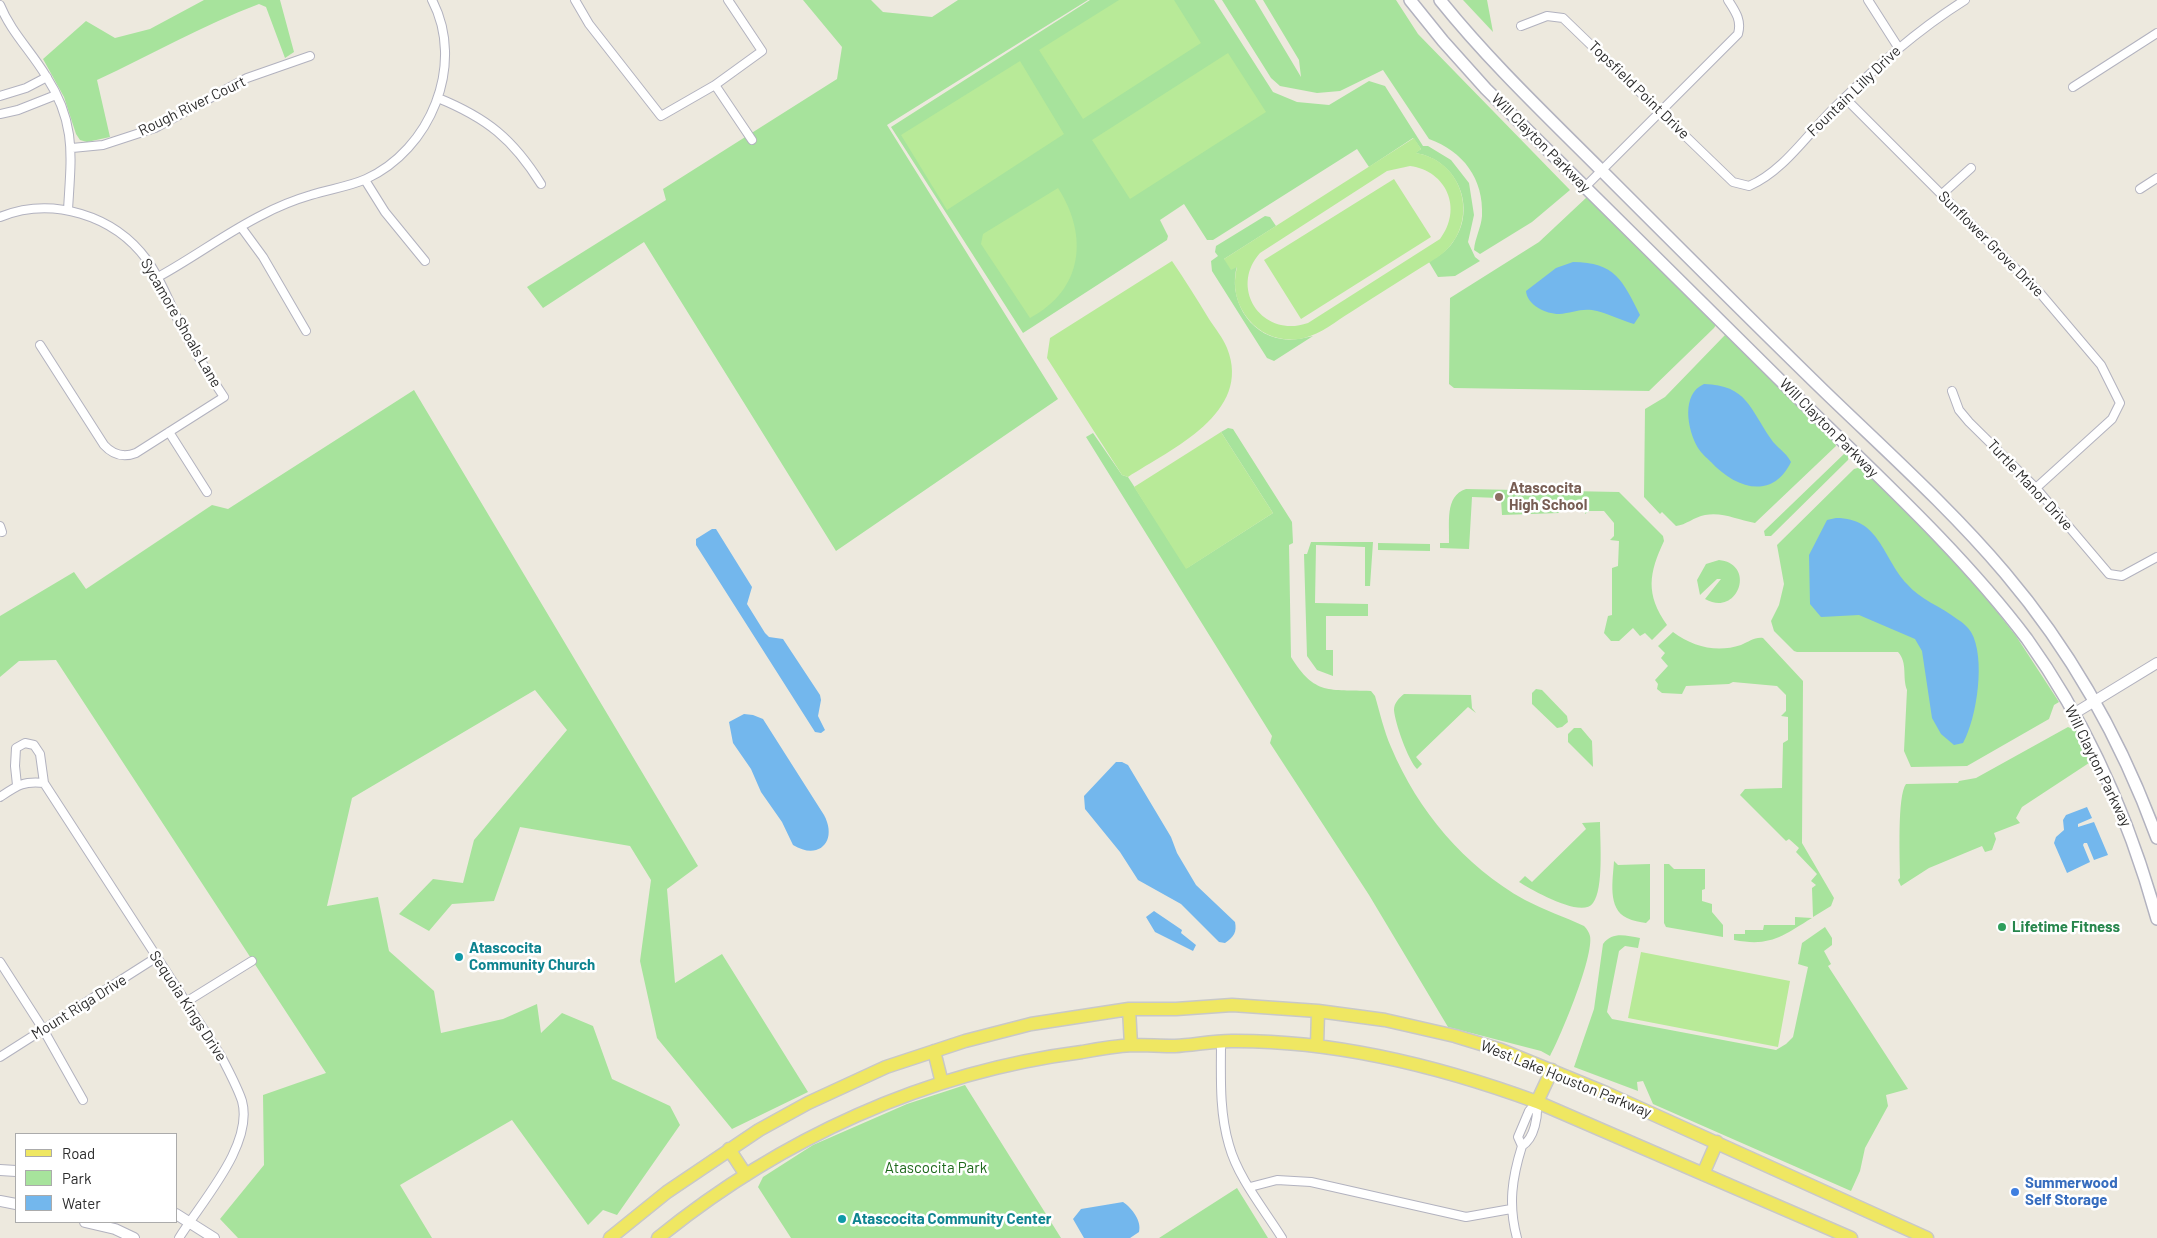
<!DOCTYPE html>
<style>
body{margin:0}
#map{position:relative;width:2157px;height:1238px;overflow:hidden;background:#ede9de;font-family:Barlow,sans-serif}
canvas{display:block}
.legend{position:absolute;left:15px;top:1133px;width:162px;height:90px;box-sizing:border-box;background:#fff;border:1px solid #ababab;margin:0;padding:6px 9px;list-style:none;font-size:15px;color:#2c2c2c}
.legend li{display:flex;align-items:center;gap:10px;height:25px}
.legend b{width:25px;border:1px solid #ababab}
</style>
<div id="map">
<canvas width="2157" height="1238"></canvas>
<ul class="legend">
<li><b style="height:6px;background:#efe762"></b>Road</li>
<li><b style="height:14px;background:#a7e39c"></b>Park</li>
<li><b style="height:14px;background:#73b7ed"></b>Water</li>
</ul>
</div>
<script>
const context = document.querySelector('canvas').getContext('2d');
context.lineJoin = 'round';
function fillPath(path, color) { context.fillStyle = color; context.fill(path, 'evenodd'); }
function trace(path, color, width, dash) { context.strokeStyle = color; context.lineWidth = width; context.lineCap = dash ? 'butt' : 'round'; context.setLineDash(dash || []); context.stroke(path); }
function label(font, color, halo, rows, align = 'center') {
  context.font = font + ' Barlow,sans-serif'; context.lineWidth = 5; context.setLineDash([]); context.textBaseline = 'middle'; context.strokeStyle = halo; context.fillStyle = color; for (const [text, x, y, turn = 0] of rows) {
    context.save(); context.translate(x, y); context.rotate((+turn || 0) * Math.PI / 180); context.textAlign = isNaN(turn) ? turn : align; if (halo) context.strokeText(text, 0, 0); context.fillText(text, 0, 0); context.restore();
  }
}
const green = new Path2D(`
 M204,0h76l14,52 -9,6 -19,-51 -7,-3c-56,21 -108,51 -162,76l13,57 -23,5 -7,-2 -4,-6 -12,-37 -21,-38 43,-38 29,17 35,-9z
 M803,0h68l12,12 49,5 26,-17h130l-201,125 171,274 -222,152 -192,-309 -101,66 -16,-21 139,-87 -3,-11 174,-110 5,-32z
 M1090,0h124l59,92 24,10 32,3 40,-24 16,5 38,60h5l23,14 18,23 5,32 -6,27 7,15 5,4 -25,15 -17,1 -9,-15c9,-6 18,-11 24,-20 25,-34 4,-83 -38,-89l6,-4 -8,-11 -44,29 -12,-18 -144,91h-6l-23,-36 -24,16 8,16 -1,4 -144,93 -132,-206z
 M1222,0h33l46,77 -2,-17 -36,-60h133l22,34 152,156 -38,32 -52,32 -6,-4c1,-12 7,-22 8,-34 2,-37 -19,-65 -53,-77l-46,-69 -43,21 -23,2 -37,-7 -9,-8z
 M1463,0h24l6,32z
 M1587,197l127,125 2,3 -2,3 -65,63 -195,-3 -5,-4 1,-86 89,-56z
 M1265,216l5,1 6,9 -52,33 13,7c-9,32 11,68 45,73 11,2 21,-1 31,-3l-39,25 -7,-3 -55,-87 -1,-10 7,-5 -3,-4 1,-6z
 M1725,335h3l107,107 1,4 -81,77c-18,-3 -31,-11 -50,-8 -11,2 -19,10 -29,11l-14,-14 -2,2 -16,-17 1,-88 20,-12z
 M414,390l284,476 -31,23 8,94 47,-29 86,138 -76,37 -75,-91 -17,-77 11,-81 -21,-34 -110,-19 -26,74 -42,3 -23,27 -30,-17 34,-35 30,4 11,-43 93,-110 -32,-40 -183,108 -25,108 51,-9 11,54 45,40 7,42 62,-14 34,-15 4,29 21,-20 31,13 19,53 58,27 10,19 -63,90 -14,-5 -15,15 -76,-105 -112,65 32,53h-194l-18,-19 44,-54 -1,-70 63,-22 -270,-413 -37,1 -19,16v-61l74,-44 12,17 126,-84 16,4z
 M1228,428l5,1 59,93 1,21 -4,2 2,112c24,39 38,32 80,34l4,5c5,17 9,35 16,51 27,64 73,119 134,153 19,10 40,17 59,26 3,3 5,6 6,10 4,20 -29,100 -40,120l-9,-5 -93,-24 -79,-132 -99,-152 2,-7 -186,-299 7,-4 29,42 6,2 59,91 86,-55 -52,-81z
 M1845,453l4,3 -1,4 -77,76h-6l-1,-5z
 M1861,467l104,104 51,65 43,66 -5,3 -5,14 -82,47 -56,1 -7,-16 3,-61c-5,-13 1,-27 -9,-38h-101l-3,-1 -20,-20 -3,-10 8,-16 5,-21 -7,-39 77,-76z
 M1466,489l153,3 44,44 1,5c-15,32 -19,53 3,84l-15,15 -7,-7 -5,3 -7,-8 -14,13h-8l-7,-8 4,-17 4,-1v-47l6,-2 1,-25 -9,-1 4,-4v-13l-10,-12h-15l-4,3v-6l-24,-1 -2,6 -57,2 -1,-15 -2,-2 -27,-1 -3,52 -29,-1v-5h9c1,-19 -5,-47 17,-54z
 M1311,542h62l-3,44h-5v-39l-49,-2 -1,58 53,1v12h-42v34h7v26l-16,-6 -10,-14 -3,-102h3z
 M1378,543l52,1v7l-52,-1z
 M1719,560c38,4 19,58 -14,39l16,-20h-4l-17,16 -3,-15 9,-16z
 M1673,632c20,15 44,21 68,13 8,-3 13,-8 22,-7l40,43 -1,162 32,55 -3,8 -18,11 -1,-29 4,-3 -5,-4 6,-7 -21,-22 3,-4 -10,-9 -3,2 -46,-46 5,-6 37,-1 1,-45 5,-3v-23l-7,-1 5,-5v-16l-9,-9 -44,-4 -4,2 -43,2 -4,8 -20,-1 -5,-4 1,-5 -3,-4 13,-14 -7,-8 4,-5 -7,-7z
 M1536,689l6,1 25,26 1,6 -6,5 -5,1 -25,-24v-11z
 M1404,694l67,1 1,13 4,5 -8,-6 -52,50 6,7 -5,5c-9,-9 -22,-46 -23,-59 0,-7 5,-12 10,-16z
 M2068,727l9,4 15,30 -70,46 -6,11 4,5 -26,10 2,6 -4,11 -7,2 -3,-6 -53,22 -28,18 -3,-6 2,-2c0,-18 -3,-82 6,-94l52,-1 1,-2 17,-3z
 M1574,728h7l11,13 1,26 -25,-25v-8z
 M1600,822c0,19 4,67 -7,81 -11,16 -61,-13 -74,-21l6,-6 7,6 54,-53 -4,-6z
 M1614,861l4,4 32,-1v55l-4,4c-6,-1 -13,-2 -19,-5 -20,-9 -14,-39 -13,-57z
 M1664,864h5l5,5h31v20l-3,1v11l10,3v8l11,13v12l-57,-10 -2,-4z
 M1795,917l17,1c-30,18 -41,29 -78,22v-6h11v-4h18l1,-5h31z
 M1825,927l7,11v7l-8,6 7,13 -3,2 80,123 -22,6 2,11 -23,42 -5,23 -9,20 -198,-87 -10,-23 -6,1 1,9 -64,-24 20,-58 9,-65c10,-13 23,-8 37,-6l-2,10 -13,-2 -6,5 -12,61 5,7 164,31 10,-6 7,-7 15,-70 -10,-3 4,-21z
 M965,1085l96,153h-270l-33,-51 5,-10 50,-32 94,-41z
 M1237,1188l31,50h-109z`);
const pitch = new Path2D(`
 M1119,0h55l27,43 -118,76 -44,-69z
 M1228,53l38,59 -136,87 -38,-59z
 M1020,61l44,73 -117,76 -46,-75z
 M1414,138l7,11 -5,4c52,9 64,75 22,104 -29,18 -58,36 -87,55 -15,9 -30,22 -47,26 -20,5 -42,-2 -55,-18 -13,-15 -17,-34 -12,-53l-6,3 -7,-11zM1410,166c37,5 53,43 30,73l-132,84c-45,16 -80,-34 -48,-70l127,-82z
 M1394,179l37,58 -130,82 -37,-59z
 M1058,188c31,48 25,102 -28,130l-49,-74 2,-10z
 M1172,261c13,19 25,38 37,58 6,9 14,19 18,29 26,65 -56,101 -99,129l-6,-2 -75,-117 3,-20z
 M1221,432l52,81 -87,56 -52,-82z
 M1641,952l149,29 -12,66 -150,-29z`);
const water = new Path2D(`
 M1573,262c42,0 50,19 67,53l-6,9c-13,-4 -25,-10 -37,-13 -14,-4 -25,2 -38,3 -13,0 -32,-9 -33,-23l30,-23z
 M1704,384c43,1 46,25 67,55 5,8 15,13 20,23 -19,39 -56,26 -80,0 -4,-4 -10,-9 -13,-14 -11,-19 -17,-54 6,-64z
 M1836,518c44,0 46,39 71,66 12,15 35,23 50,35 5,3 11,8 14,13 15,25 6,86 -8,111l-9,2 -13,-11 -9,-16 -10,-67 -7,-12 -56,-24 -38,2 -11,-13 -1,-49 18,-35z
 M712,529h4l36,58 -5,17 18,29 4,4 14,2 37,56 1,5 -3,16 7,14 -4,3 -6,-1 -119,-187v-6z
 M744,714l9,1 10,4 61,96c14,26 -5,46 -31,30l-11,-23 -21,-30 -10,-23 -18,-26 -4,-21z
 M1116,762h6l6,3 43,72 6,16 19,32 39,37c2,10 -1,15 -10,21l-6,-1 -38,-38 -43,-24 -18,-28 -35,-43 -1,-13z
 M2087,807l5,11 -14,6v3l16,-5 14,33 -14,5 -7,-17h-3l-1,2 7,17 -23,11 -13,-30 2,-6 8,-7 -1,-10 3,-5z
 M1154,911l28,19 -1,3 15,12 -3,6 -38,-19 -9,-15z
 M1123,1202c9,6 19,19 16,30l-9,6h-46l-11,-19 8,-10z`);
const minor = new Path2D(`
 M575,0l14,24 72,92 54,-31 47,-34 -34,-51
 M1868,0l30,47
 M0,5c11,27 31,46 46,71 31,48 25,81 22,134
 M1521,26l26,-10 16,2 170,164 16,4c35,-15 59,-53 86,-79 41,-40 82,-77 130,-107
 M715,85l37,55
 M2073,87l84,-54
 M0,96l26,-8 21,-11
 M438,98c49,20 75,41 103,86
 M1845,98l195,195 61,72 19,38 -8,16 -76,69
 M0,114l18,-4 38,-15
 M72,148l31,-3 52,-17 92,-50 63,-22
 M365,180l20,32 40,49
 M1585,187l153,-153c4,-14 -3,-23 -10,-34
 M2140,189l17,-11
 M1941,195l30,-27
 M0,217c52,-21 114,-2 147,43 13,18 21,39 30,58 14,28 30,54 47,79l-88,56c-13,5 -23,2 -32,-8l-64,-100
 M241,227l22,30 43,74
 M158,277c35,-19 68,-44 104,-62 15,-8 32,-15 49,-20 18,-6 37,-8 55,-16 64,-29 100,-114 66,-179
 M1952,391l7,19 10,12 67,66 73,86 13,2 35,-19
 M169,432l38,60
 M0,526l2,6
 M17,785l-2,-19 1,-18 9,-5 9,2 6,9 4,29
 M0,797c18,-12 23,-16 44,-14l177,273c7,14 16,30 21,45 12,44 -41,101 -63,137
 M0,962l43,67 40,71
 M186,1002l66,-41
 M1221,1041c0,35 -2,70 8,104 9,33 35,64 53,93
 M0,1057l157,-100
 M1537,1102c1,14 -2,36 -15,44l-4,-9 11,-26z
 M1250,1187l27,-7 34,2 155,35 45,-8
 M1517,1238c-9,-33 -5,-60 5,-92`);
const tertiary = new Path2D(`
 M2075,713l82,-50
 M0,1170l16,1
 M0,1201l16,3
 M176,1214l38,24
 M85,1222l30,7 19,9`);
const secondary = new Path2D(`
 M1410,0l33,41 43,48c102,101 204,201 305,302 80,79 169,159 236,248 61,85 102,179 130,280
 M1440,0c49,61 106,115 161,170 74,74 148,148 223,221 61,59 126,117 181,182 67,79 117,169 152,265`);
const primary = new Path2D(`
 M1129,1009l2,36
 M1317,1046l1,-35
 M934,1051l8,32
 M1537,1102l15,-32
 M729,1149l17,26
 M1703,1174l14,-32
 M610,1238l57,-46 92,-62 49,-27 78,-36 79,-26 66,-17 98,-15h47l56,-4 86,6 67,9 70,16 46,14 105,43 321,145
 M658,1238c122,-99 267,-166 424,-186 16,-3 34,-6 51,-7 14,0 28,1 42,1 19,-1 37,-5 56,-5 105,-1 208,25 306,61l314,136`);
const markers = [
 [1499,497,5,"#8d6e63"],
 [2002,927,5,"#2e9e5b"],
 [459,957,5,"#0f9aa8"],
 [2015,1192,5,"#3f7fe0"],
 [842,1219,5,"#0f9aa8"]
];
const streetNames = [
 ["Topsfield Point Drive",1639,90,44],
 ["Fountain Lilly Drive",1854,91,-44],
 ["Rough River Court",192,106,-26],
 ["Will Clayton Parkway",1541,143,45],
 ["Sunflower Grove Drive",1991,244,45],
 ["Sycamore Shoals Lane",181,323,60],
 ["Will Clayton Parkway",1829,428,45],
 ["Turtle Manor Drive",2030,485,47],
 ["Will Clayton Parkway",2098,766,64],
 ["Sequoia Kings Drive",188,1006,57],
 ["Mount Riga Drive",79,1007,-32],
 ["West Lake Houston Parkway",1566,1079,22]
];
const educationNames = [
 ["Atascocita",1509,488],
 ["High School",1509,505]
];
const leisureNames = [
 ["Lifetime Fitness",2012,927]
];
const cultureNames = [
 ["Atascocita",469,948],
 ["Community Church",469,965],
 ["Atascocita Community Center",852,1219]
];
const parkNames = [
 ["Atascocita Park",936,1168]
];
const shopNames = [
 ["Summerwood",2025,1183],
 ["Self Storage",2025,1200]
];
fillPath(green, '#a7e39c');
fillPath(pitch, '#b8ea98');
fillPath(water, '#73b7ed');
trace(minor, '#b2b2bf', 10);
trace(tertiary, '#b2b2bf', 12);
trace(secondary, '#b2b2bf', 14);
trace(primary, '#c8c8c8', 15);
trace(minor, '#fff', 8);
trace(tertiary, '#fff', 10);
trace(secondary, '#fff', 11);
trace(primary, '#efe762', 12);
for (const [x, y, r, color] of markers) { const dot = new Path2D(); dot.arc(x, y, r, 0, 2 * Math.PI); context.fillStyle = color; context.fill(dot); trace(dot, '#fff', 2); }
label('15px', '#2c2c2c', '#fff', streetNames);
label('bold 15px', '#785e54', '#fff', educationNames, 'left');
label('bold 15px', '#27864d', '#fff', leisureNames, 'left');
label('bold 15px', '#0d838f', '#fff', cultureNames, 'left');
label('15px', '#1e691c', '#fff', parkNames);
label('bold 15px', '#366cbe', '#fff', shopNames, 'left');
</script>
